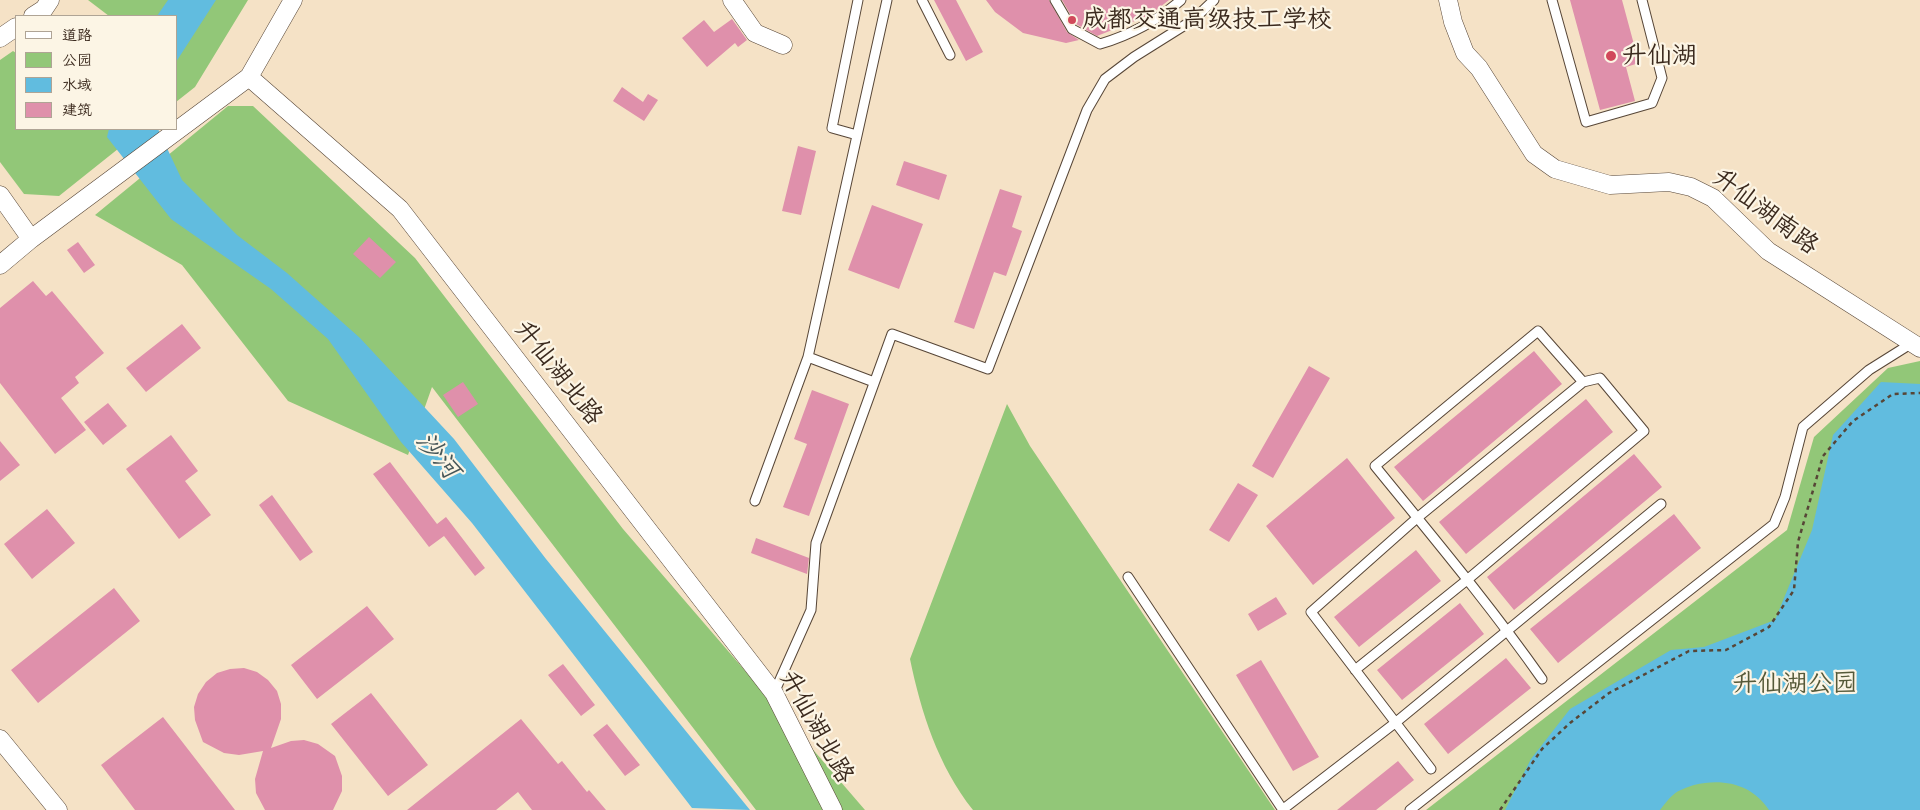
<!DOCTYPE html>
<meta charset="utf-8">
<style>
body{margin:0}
#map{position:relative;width:1920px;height:810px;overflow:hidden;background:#f5e2c6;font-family:Caveat,"LXGW WenKai TC",sans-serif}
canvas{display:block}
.legend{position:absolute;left:15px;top:15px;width:162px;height:115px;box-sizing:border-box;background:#fcf5e5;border:1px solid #afa495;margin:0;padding:6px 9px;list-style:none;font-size:15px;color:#3b2a1e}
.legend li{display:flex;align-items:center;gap:10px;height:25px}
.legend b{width:25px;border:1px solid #afa495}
</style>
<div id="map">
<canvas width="1920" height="810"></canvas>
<ul class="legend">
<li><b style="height:6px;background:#fff"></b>道路</li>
<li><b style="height:14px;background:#92c778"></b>公园</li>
<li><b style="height:14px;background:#61bcdf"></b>水域</li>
<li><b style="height:14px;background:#df90ab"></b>建筑</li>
</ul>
</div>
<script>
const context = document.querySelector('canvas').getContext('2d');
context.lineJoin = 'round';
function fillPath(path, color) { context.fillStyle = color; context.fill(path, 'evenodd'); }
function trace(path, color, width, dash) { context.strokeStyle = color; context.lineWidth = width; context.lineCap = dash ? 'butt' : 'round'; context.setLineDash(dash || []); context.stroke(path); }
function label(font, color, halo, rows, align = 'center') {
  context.font = font + ' Caveat,"LXGW WenKai TC",sans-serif'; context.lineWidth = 4.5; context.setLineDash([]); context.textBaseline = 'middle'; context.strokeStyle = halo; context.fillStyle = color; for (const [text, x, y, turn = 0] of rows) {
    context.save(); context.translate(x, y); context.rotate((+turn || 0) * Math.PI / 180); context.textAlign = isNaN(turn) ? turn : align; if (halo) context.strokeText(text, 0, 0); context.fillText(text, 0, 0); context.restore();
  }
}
const green = new Path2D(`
 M88,0h160l-53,87 -19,15v-86h-67z
 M13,51l3,2v76h127l-84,67 -35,-2 -24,-32v-102z
 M228,106h25l162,152 208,271 242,281h-109l-324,-423 -24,68 -120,-54 -106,-136 -87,-50z
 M1920,361v449h-494l361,-280 27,-93 74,-69z
 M1007,404l23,42 245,364h-302c-35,-44 -52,-98 -63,-151z`);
const water = new Path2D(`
 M168,0h48l-40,62v-46h-19z
 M109,129h49l24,51 55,55 50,38 73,65 94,101 92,120 204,251 -58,-2 -220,-285 -71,-81 -73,-103 -57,-50 -100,-70 -64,-82z
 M1881,382l39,2v426h-151c-17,-26 -46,-32 -75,-25 -6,2 -16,5 -21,10 -5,4 -9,10 -13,15h-155l26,-51 39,-50 101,-59 33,-3 71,-27 37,-90 21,-95z`);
const building = new Path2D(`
 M934,0h22l27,52 -17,9z
 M986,0h63l18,32 12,8 -13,3 -43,-10 -28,-21z
 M1062,0h107l-19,15 -53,21 -21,-12z
 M1570,0h52l17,63 -13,4 9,34 -35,9z
 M732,19l15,21 -9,7 -3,-4 -28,24 -25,-29 22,-18 10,12z
 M622,87l21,15 5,-8 10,6 -14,21 -31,-20z
 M798,146l18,5 -15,64 -19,-4z
 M904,161l43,14 -8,25 -43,-15z
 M1000,189l22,7 -10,31 10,4 -16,45 -12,-4 -20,57 -20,-7z
 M872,205l51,19 -24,65 -51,-19z
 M369,237l27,25 -16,16 -27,-24z
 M78,242l17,23 -11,8 -17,-23z
 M33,281l13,15 6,-5 52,62 -29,24 4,6 -18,15 25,32 -31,24 -55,-71v-75z
 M182,324l19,24 -55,44 -20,-24z
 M1534,351l28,33 -139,117 -29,-34z
 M1309,366l21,12 -57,100 -21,-12z
 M463,382l15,22 -20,13 -15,-22z
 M812,390l37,14 -40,112 -26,-9 24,-63 -13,-5z
 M1586,399l27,33 -147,122 -27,-32z
 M108,403l19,23 -24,19 -19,-23z
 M171,435l27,36 -13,10 26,34 -32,24 -53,-70z
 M0,441l20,24 -20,16z
 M1634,454l28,33 -148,123 -27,-33z
 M1347,458l48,60 -82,67 -47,-59z
 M390,462l47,62 9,-7 39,51 -10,8 -31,-40 -15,11 -56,-73z
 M1238,483l20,12 -29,47 -20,-12z
 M272,495l41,57 -13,9 -41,-56z
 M47,509l28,34 -43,36 -28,-35z
 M1674,514l27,34 -143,115 -28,-34z
 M756,538l53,20 -2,16 -56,-21z
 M1416,550l25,31 -82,66 -25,-30z
 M114,588l26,33 -102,82 -27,-33z
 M1276,597l11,17 -29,17 -10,-17z
 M1460,603l24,31 -82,66 -25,-30z
 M367,606l27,33 -77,60 -26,-34z
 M1506,658l25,30 -83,66 -24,-30z
 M1261,660l58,97 -26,14 -57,-96z
 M563,664l32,41 -14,11 -33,-41z
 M244,668l13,4 11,8 9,11 4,13v15l-10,29 20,-7 13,-1 14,4 17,12 7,20v15l-9,19h-68l-9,-17 -1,-14 8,-28 -24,4 -15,-2 -21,-11 -8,-22 -1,-13 4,-13 8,-12 11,-9 13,-4z
 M371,693l57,72 -40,31 -57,-72z
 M163,717l72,93h-100l-34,-45z
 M521,719l37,45 4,-3 25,31 2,-2 17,20h-74l-14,-18 -22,18h-89z
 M607,724l33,41 -15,11 -32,-41z
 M1398,761l16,19 -38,30h-39z`);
const path = new Path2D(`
 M1500,810l42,-61 28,-26 39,-30 80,-42 37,-1 43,-23 25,-37 4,-48 25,-86 30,-35 40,-27 27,-1`);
const lane = new Path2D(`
 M922,0l28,55
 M1055,0l17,29 28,15c30,-9 57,-23 81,-44
 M1552,0l34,122 66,-19 10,-25 -20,-78
 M857,135l-25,-7 26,-128
 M808,357l66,25
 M755,501l53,-144 79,-357
 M1128,577l155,233
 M1355,670l112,-90 177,-149 -44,-53 -17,4
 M774,693l37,-83 5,-67 76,-209 96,35 99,-259 18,-31 29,-22 59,-37 21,-20
 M1431,769l-120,-157 106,-94 166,-136 -45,-51 -163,135c57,70 115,139 167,213
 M1282,810l113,-87 266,-219
 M1410,810l364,-286 11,-27 18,-70 66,-57 43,-27`);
const street = new Path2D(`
 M732,0l23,33 28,12
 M1448,0l5,22 12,31 14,15 55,86 21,15 55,16 59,-3 22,5 22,11 55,53 152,97
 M33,16l11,-7 6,-9
 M0,38l16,-11
 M249,77l151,132 374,484 59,117
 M0,195l31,44
 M0,265l31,-26 218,-162 44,-77
 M0,739l58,71`);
const markers = [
 [1072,20,5,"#d1495b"],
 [1611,56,6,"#d1495b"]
];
const poiNames = [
 ["成都交通高级技工学校",1082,20],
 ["升仙湖",1622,56]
];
const streetNames = [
 ["升仙湖南路",1765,212,37],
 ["升仙湖北路",558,373,52],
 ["升仙湖北路",816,727,61]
];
const parkNames = [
 ["升仙湖公园",1795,684]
];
const waterNames = [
 ["沙河",437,456,50]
];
fillPath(green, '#92c778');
fillPath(water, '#61bcdf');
fillPath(building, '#df90ab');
trace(lane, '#574637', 11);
trace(street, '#574637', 19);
trace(path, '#574637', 2.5, [4, 4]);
trace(lane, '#fff', 9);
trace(street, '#fff', 18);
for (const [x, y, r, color] of markers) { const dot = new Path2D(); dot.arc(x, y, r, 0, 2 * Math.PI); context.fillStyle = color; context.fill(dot); trace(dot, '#fcf5e5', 2); }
label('25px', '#3b2a1e', '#fcf5e5', poiNames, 'left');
label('25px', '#3b2a1e', '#fcf5e5', streetNames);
label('25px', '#555939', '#fcf5e5', parkNames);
label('italic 26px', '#465658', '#fcf5e5', waterNames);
</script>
